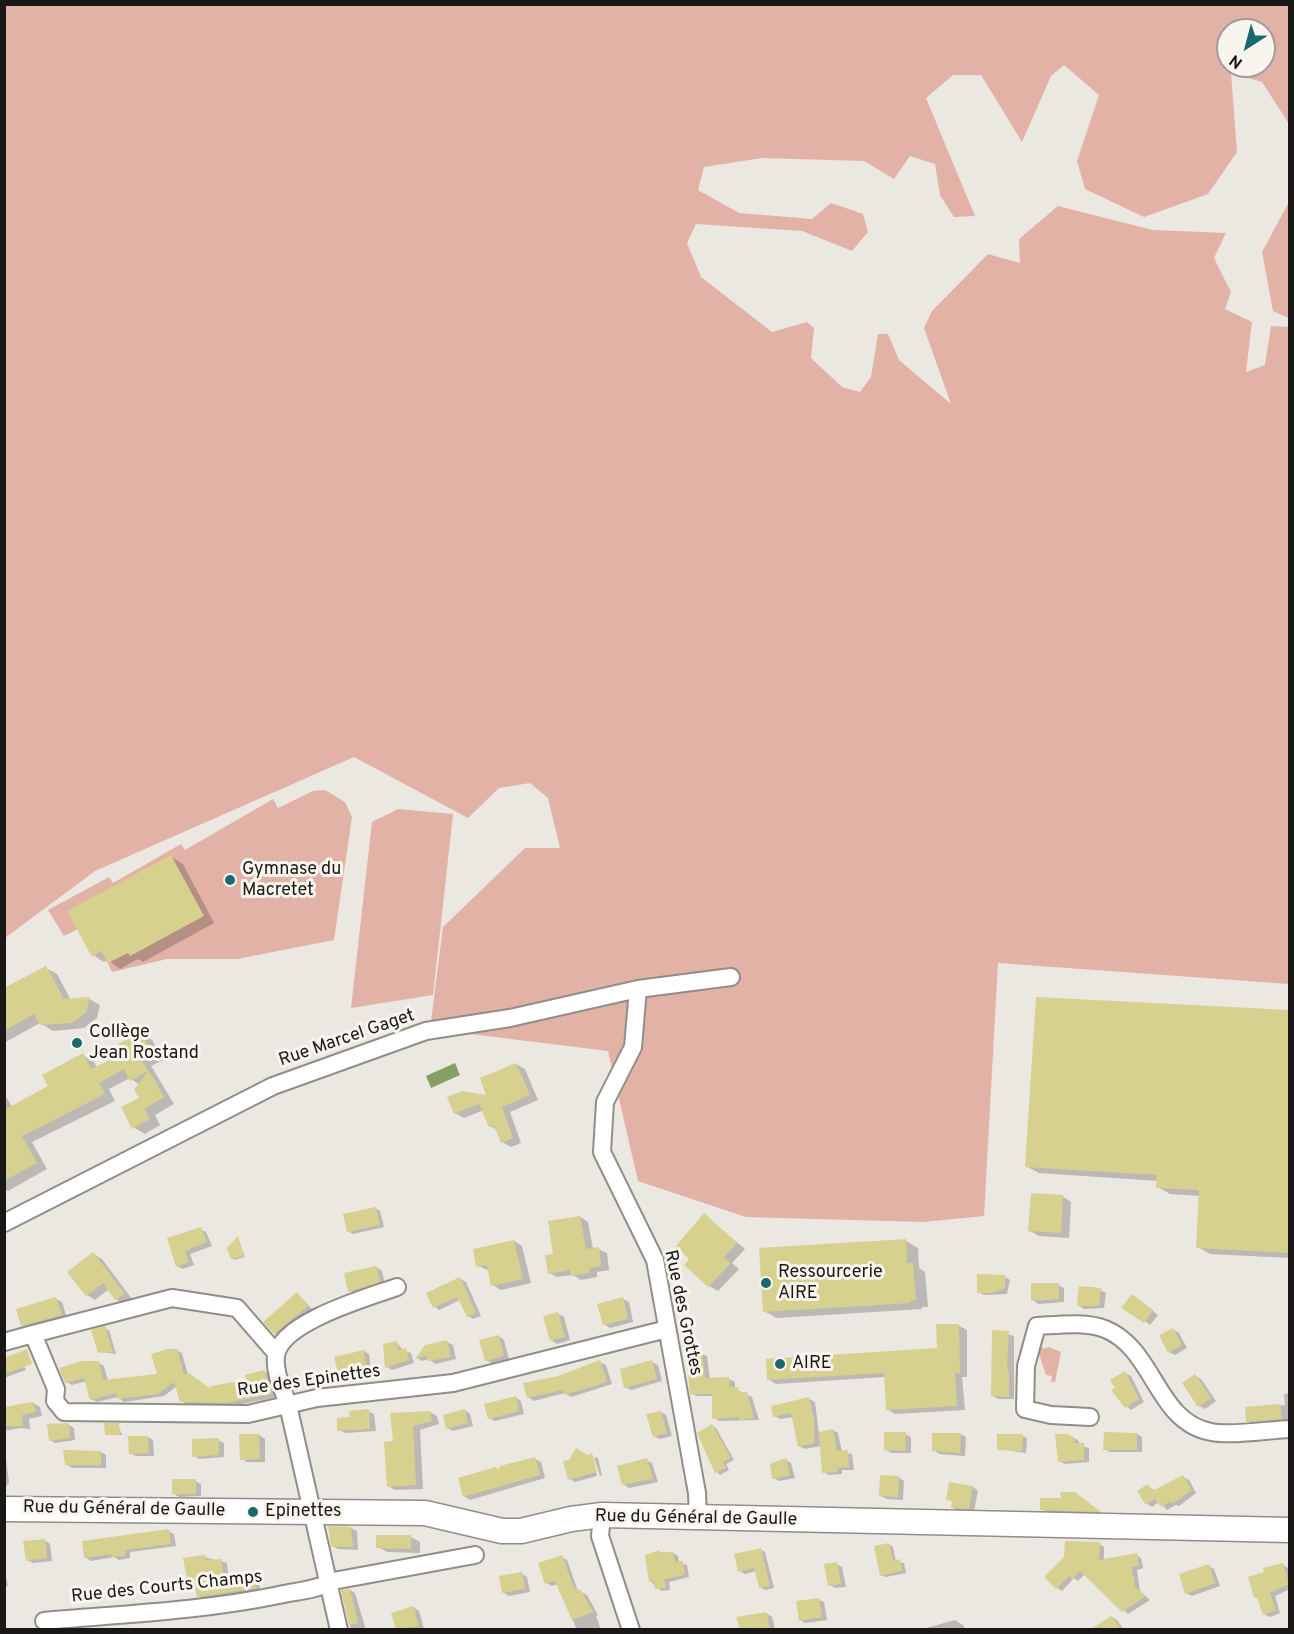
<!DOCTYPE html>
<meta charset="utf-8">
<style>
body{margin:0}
#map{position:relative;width:1294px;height:1634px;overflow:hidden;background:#ebe7e1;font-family:Overpass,sans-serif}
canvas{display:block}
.frame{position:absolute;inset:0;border:6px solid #191816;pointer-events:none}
.north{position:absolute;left:1216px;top:18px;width:60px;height:60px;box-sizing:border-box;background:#f8f5ee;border:2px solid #9f9d98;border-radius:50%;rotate:216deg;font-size:16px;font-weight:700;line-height:24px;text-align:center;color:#191816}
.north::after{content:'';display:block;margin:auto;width:21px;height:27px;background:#1c696d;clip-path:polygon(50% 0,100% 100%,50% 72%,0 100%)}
</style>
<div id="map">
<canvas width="1294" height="1634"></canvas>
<div class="frame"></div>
<div class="north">N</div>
</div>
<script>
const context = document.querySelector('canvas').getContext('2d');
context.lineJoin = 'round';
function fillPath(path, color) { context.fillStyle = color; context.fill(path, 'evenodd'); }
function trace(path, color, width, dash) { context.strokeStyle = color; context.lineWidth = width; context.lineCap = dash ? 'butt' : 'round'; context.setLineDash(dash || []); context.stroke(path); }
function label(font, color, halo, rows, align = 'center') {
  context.font = font + ' Overpass,sans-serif'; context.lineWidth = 6; context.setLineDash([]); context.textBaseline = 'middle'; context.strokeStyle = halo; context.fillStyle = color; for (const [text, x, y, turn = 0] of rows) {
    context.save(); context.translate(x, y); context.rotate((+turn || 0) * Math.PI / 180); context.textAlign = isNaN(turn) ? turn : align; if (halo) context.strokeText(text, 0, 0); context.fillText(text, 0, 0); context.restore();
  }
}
const green = new Path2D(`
 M5,5h1284v119l-27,-42 -31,-9 6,79 -29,42 -64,23 -59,-28 -8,-28 22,-66 -35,-30 -13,11 -29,66 -41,-67h-28l-27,23 49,118 -21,1 -14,-22 -5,-31 -25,-8 -16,23 -30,-18 -102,-3 -58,9 -6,23 41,23 73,6 19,-16 32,11 5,18 -16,19 -50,-20 -106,-7 -9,19 14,34 71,55 35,-10 7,6 -3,30 31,29 18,5 11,-15 7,-43h10l11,26 52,44 -27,-76 8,-17 56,-57 32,9 -1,-24 39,-33 95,24 73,3 -12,25 17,34 -6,17 27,13 -6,50 19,-7 6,-39 18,1v657l-291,-21 -14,253 -61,6 -177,-5 -108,-36 -30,-130 -178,-22 13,-102 82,-79h35l-12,-50 -18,-15 -31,5 -31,30 -114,-61 -259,114 -90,67zM1228,30h36v36h-36z
 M1289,202v116l-16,-7 -11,-59z
 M325,790l20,12 7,15 -18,123 -97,19h-70l-55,13 -24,-48 -24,12 -16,-26 61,-33 4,6 68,-39 4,6 88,-51 5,9 35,-17z
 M398,809l55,5 -20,181 -82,13 21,-186z
 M1035,1342l9,7 5,-2 12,5 -6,30h-4l1,-6 -6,-1z`);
const water = new Path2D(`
 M455,1063l5,12 -29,13 -5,-12z`);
const shadow = new Path2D(`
 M171,857l12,7 31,59 -71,39 -5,-3 -18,10 -12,-9 -4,2 -11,-7z
 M46,968l11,6 14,26 18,-1 11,6 -3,13 -13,10 -31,3 -13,-8 -36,20v-53z
 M1290,1012v246l-80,-4 -12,-7 2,-51 -30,-2 -12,-7v-6l-119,-8 -13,-7z
 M141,1033l11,7 11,20 -12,6 23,38 -19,11 5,10 -15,9 -12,-7 8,-28 -1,-14 -10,-7 -21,11 6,12 -83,41 15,27 -39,22 -4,-2v-96l8,14 38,-20 33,-32 11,7 3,6 20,-10z
 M516,1064l9,5 13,31 -28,12 11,31 -10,4 -9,-5 -5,-12 -7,-4 -6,-16 -20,8 -9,-5 34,-16z
 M1062,1196l9,6 -2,36 -30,-2 -9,-5z
 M375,1208l5,3 4,16 -31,7 -5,-3z
 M704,1215l41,34 -13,14 7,6 -21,22 -9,-5 -17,-27z
 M580,1217l8,5 5,27h5l9,4 2,17 -12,2v5l-16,3 -8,-5 -16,2 -8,-4 6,-17z
 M200,1229l6,3 6,14 -22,8 4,11 -11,4 -6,-3 -9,-27z
 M238,1238l7,19 -11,3 -2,-2z
 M514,1241l8,5 9,37 -30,7 -8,-5 -3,-14 -12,-5z
 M906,1241l12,7 1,20 6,4 3,35h-6v2l-145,9 -13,-7z
 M93,1254l9,5 30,40 -8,5 -8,-5 -7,-10 -14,11 -8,-5z
 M376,1267l6,4 3,14 -30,9 -5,-3z
 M1005,1277l5,3 -3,14 -23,1 -6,-3z
 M460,1279l6,3 15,34 -8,3 -5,-3 -8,-16 -21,10 -5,-4z
 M1058,1285l6,3v14l-26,2 -5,-4z
 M1100,1290l6,3 -2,15 -20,1 -6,-4z
 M297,1293l15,16 -33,27 -4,-3z
 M56,1299l6,3 5,16 -39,10 -5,-3z
 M623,1299l6,3 4,20 -23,6 -6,-4z
 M1138,1299l20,16 -8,10 -5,-4z
 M558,1314l6,3 6,23 -13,4 -6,-4z
 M938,1326h21l8,4v47h-5l3,33 -70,4 -8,-5 -2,-32 -109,7 -8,-5 170,-29z
 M104,1328l5,2 7,24 -16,-2z
 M1173,1329l6,4 8,15 -12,7 -6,-3z
 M994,1331l20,5v63h-16l-5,-3z
 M499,1336l5,4 5,19 -17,4 -6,-3z
 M447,1342l6,3 3,14 -21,5 -6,-5 -7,2 -5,-3z
 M397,1343l6,7 8,3 3,10 -22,7 -5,-3z
 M176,1350l6,3 6,22 25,16 35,-10 16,-10 6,4 7,22 -46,9 -44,-2 -6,-3 -4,-15 -13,10 -40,6 -6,-5 -21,5 -6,-3 -4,-18 -15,4 -6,-3 33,-19 5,3 4,15 51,-5z
 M364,1351l5,3 2,18 -25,6 -6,-3z
 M701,1353l6,3 3,24 19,-1 6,3v7l17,8 7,23 -40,1 -5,-3 -1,-22h-16l-6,-3z
 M20,1358l6,12 -22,8v-19z
 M600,1362l6,3 6,19 -41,13 -6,-4 -31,8 -6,-4 30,-20z
 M652,1362l6,3 4,16 -31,9 -6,-3z
 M1125,1373l6,3 13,26 -13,8 -5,-4z
 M1195,1376l6,3 15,22 -11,8 -6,-3z
 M1290,1393v28l-37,3 -6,-3 -1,-12 39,-4 -1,-11z
 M515,1397l6,4 3,13 -29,7 -6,-3z
 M809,1399l6,3 4,32 14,-4 5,3 4,19 10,2 2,16h-12v4l-13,1 -5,-3 -3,-26 -16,3 -6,-3 -6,-29 -13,2 -5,-3z
 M33,1403l7,4 2,9 -13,3 1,10 -10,-1 -16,3v-22z
 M465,1410l5,4 3,12 -20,5 -6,-3z
 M368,1411l6,3 2,17 -31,2 -6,-3z
 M430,1412l7,4 2,8 -19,6 3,59 -28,1 -7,-4 7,-43 -3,-28z
 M661,1412l5,3 6,21 -12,3 -6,-3z
 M69,1425l5,3 1,12 -20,3 -5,-3z
 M118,1425l4,10 -15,-1z
 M712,1426l4,2 18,32 -8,4 3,6 -9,5 -3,-3 -18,-38z
 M905,1434l6,3v16h-20l-6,-4z
 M960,1434l6,3 -1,19 -26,-2 -5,-4z
 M1137,1434l5,3v15h-32l-5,-3z
 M259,1435l6,4v23h-18l-5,-3z
 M1022,1436l5,2 -1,15 -28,-4z
 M148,1437l5,3 1,16h-18l-6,-3z
 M1074,1438l5,3v4l10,3v14l-24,2 -6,-3z
 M218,1440l6,3v14l-25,2 -5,-3z
 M4,1444l5,38 -5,8z
 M101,1452l5,3v13h-34l-6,-4z
 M592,1455l5,21 -22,6 -5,-3 18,-23z
 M594,1457l4,1 4,17 -2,1z
 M535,1459l6,3 4,16 -75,22 -6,-4 32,-27 3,2z
 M646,1460l6,3 6,19 -29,6 -6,-4z
 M786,1460l5,3 4,15 -16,3 -6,-3z
 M898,1477l6,4 -1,19 -16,-1 -6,-3z
 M1183,1477l6,3 7,13 -17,13 -3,-1 -9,5 -8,-8 -7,5 -6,-4 -7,-12 9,-5 7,5z
 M195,1481l6,3v12l-22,1 -6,-4z
 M973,1487l5,4 -4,20h-16l-6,-4 1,-5 -5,-3z
 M1081,1497l22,17 -56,-1 -5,-4z
 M351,1528l6,3 1,19 -20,-1 -6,-3z
 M168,1531l6,3 2,12 -46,6v6l-11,2 -5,-3 -23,4 -6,-4z
 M411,1537l9,5v11l-33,-1 -9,-5z
 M44,1540l6,4 2,17 -19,2 -6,-3z
 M889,1544l4,3 3,15 8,1 2,10 -20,4 -5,-2z
 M1099,1544l5,3v13l32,-5 5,3 2,10 -6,2 3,21 10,9 -22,14 -43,-40 -7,7 -4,-3 -12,13 -5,-3 9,-31z
 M760,1549l5,3 9,36 -9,2 -5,-3 -4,-16 -11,3 -5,-3z
 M659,1552l14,1 5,3 1,7 8,2 2,12 -20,5 1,8 -9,1 -11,-10z
 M204,1557l23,6 2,20 25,-4 5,3 1,8 -56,9 -6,-3 -3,-14 -7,-3z
 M562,1557l5,3 11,31 9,4 11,20 -2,1 5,14h-24l-19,-46 -6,2 -6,-3z
 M836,1564l6,3 4,20 -11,1 -5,-3z
 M1283,1565l5,3 2,21 -15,7 5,17 -10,4 -6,-3 -4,-15 -5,-2z
 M1209,1566l5,3 6,17 -28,10 -6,-3z
 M4,1569l4,17 -4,1z
 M522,1574l5,3 3,15 -21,4 -6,-4z
 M350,1590l5,3 11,37h-15l-8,-39z
 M819,1600l5,2 3,18 -22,3 -5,-3z
 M413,1607l6,4 5,18 -27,1 -4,-16z
 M766,1613l6,4 3,12 -34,1 -3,-11z
 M1112,1617l5,3 7,10h-24l-2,-3z
 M955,1620l9,6 1,4h-46z`);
const building = new Path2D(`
 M171,855l33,61 -74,40 -2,-3 -20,10 -7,-12 -9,6 -25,-46z
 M46,966l18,33 26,-2 -4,15 -14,11 -32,2 -6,-11 -30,17v-43z
 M1036,997l254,13v243l-94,-5 3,-58 -43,-2 1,-13 -132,-8z
 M141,1032l12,22 -12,6 12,17 11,20 -20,12 6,10 -18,10 -11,-22 18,-9 -5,-8 14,-19 -18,10 -6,-12 -25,14 6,11 -83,42 15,27 -33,18v-71l44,-24 -6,-11 41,-22 8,16 24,-12 -2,-4 8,-4 -3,-5z
 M516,1063l14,32 -28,12 11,31 -12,5 -7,-17 -5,1 -10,-23 -25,10 -7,-17 15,-6 24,4 -6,-17z
 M1031,1193l32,2 -2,38 -33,-2z
 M376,1207l4,18 -33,7 -4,-18z
 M704,1213l33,30 -13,14 7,6 -23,24 -24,-22 5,-6 -13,-13z
 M580,1216l6,33 13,-2 2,19 -12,2 1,5 -19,3 -1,-6 -22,4 -3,-19 8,-1 -5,-33z
 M201,1227l6,15 -22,9 4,11 -13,5 -9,-29z
 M238,1236l6,20 -13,3 -4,-11z
 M906,1239l1,24h6l3,37 -6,1v2l-147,9 -4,-64z
 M514,1240l9,39 -32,7 -4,-21 -11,2 -3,-18z
 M93,1252l32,42 -10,6 -12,-17 -17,13 -19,-24z
 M376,1266l4,16 -32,10 -4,-19z
 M977,1274l28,1v13l-13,5h-15z
 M460,1277l16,36 -9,4 -10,-20 -24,11 -7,-15z
 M1031,1283h28v16l-28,2z
 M1079,1286l22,2 -2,18h-22z
 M297,1292l11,14 -34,28 -11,-12z
 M1132,1294l21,16 -9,13 -23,-15z
 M56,1297l6,18 -41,11 -5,-17z
 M623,1297l5,22 -25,6 -6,-21z
 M558,1312l7,25 -15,4 -7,-25z
 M936,1324h23l1,49h-5l2,33 -71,4 -2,-37 -117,7 -1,-21 171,-11z
 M105,1326l8,26 -15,1 -7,-23z
 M1173,1328l9,17 -14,8 -9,-18z
 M992,1330l17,1 -2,35 2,7v24l-18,-1z
 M499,1335l5,21 -19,5 -6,-21z
 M447,1340l4,17 -23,4 -1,-5 -12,3 10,-14z
 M397,1341l2,9 7,-2 3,12 -24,8 -2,-24z
 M27,1349l5,15 -28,10v-16z
 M168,1349h9l7,26 5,-2 22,16v-3l35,-6 -1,-5 19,-5 8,24 -47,9 -45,-1 -6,-20 -16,12 -41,5 -1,-6 -26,7 -6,-22 -19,5 -6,-15 23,-7h17l4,19 54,-6 -6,-20z
 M364,1350l2,19 -27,7 -5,-19z
 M702,1351l3,27 24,-1 1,10h8l1,5h8l7,26 -15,2v-3l-27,2v-25h-22l-4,-42z
 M600,1360l7,22 -43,13 -1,-5 -36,8 -4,-15 35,-7z
 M652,1360l5,19 -33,9 -4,-19z
 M1125,1371l14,28 -14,9 -14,-18 4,-2 -5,-8z
 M1195,1374l16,24 -13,9 -16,-24z
 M516,1396l3,15 -31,8 -4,-15z
 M809,1397l5,22v24l-16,4 -7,-34 -18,4 -2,-11z
 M33,1402l3,10 -14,3 1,11h-19v-19z
 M1280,1404l2,15 -36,3 -1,-15z
 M369,1409l1,20 -33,2v-13l13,-1 -1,-6z
 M465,1409l3,14 -22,6 -3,-14z
 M430,1411l2,10 -19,5 3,59 -29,2 -3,-45 9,-1 -3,-28z
 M661,1411l6,22 -14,4 -7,-23z
 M69,1423l1,15 -21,3 -2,-17z
 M104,1423h15l1,12h-15z
 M712,1424l19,34 -8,4 3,6 -11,5 -18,-40z
 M833,1429l4,22 11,-1 1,17 -12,1 1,4 -16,1 -3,-41z
 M884,1432h22l-1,19 -21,-1z
 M1104,1432l33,1v17h-34z
 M932,1433h29l-1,20 -28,-2z
 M239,1434h20l1,25 -20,1z
 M997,1434h26l-1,17 -25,-1z
 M1055,1434h12l7,3v6h10v17l-26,2z
 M128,1436h20l1,17 -20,1z
 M219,1438v17l-27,2v-18z
 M576,1448l12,7 4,-2 5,19 -29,8 -5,-19 6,-1z
 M63,1450l38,1v14h-36z
 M535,1457l5,18 -77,22 -5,-19 38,-11 2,3 2,-4z
 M647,1458l6,21 -31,6 -5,-19z
 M786,1458l4,17 -18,4 -2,-15z
 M880,1475l19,1 -1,21 -19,-1z
 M1183,1475l9,15 -20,14 -1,-3 -10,6 -6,-8 -10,5 -8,-13 11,-7 4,7z
 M172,1479h24v15h-24z
 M949,1482l24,4 -4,23 -18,-1 1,-7 -6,-1z
 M1060,1492h15l26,20 -61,-2v-12h21z
 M328,1526l23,1 2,20h-22z
 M169,1529l2,15 -46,6v6l-13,1 -1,-3 -27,4 -2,-17z
 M376,1535h35v14l-35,-1z
 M45,1539l2,19 -21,3 -3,-20z
 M1065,1541l35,1 -1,18 38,-7 2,13 -7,1 3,20 11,9 -24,16 -42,-41 -8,8 -3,-3 -13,13 -12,-12 20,-20z
 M889,1543l4,18 7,-2 2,12 -22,5 -6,-30z
 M761,1548l9,38 -11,2 -5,-20 -16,4 -4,-18z
 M660,1550v3l13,-1 2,10 8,-1 2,14 -21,4 2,9 -11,1 -1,-8 -5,1 -4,-27z
 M205,1555l1,5 16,-1 2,23 30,-5 2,11 -59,9 -4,-18 -6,1 -4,-22z
 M562,1555l12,33 7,2 12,22 -21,8 -17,-39 -10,3 -7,-21z
 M837,1562l4,22 -13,2 -4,-22z
 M1283,1563l6,21 -19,9 6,17 -13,5 -6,-18 -3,1 -6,-21 16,-5 -1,-4z
 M1209,1564l6,19 -30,11 -6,-20z
 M522,1572l3,17 -23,4 -3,-17z
 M350,1589l8,34 -9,2 -8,-35z
 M819,1598l3,19 -23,4 -3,-20z
 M413,1606l6,20 -23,3 -5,-16z
 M766,1612l4,15 -4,2h-26l-4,-12z
 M1111,1616l11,13h-31z`);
const street = new Path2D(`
 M638,989l-5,58 -28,55 -3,50 53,108 42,233 1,25
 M4,1223l269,-137 153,-55 84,-13 128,-29 93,-12
 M33,1334l139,-36 65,10 39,45
 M4,1342l29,-8 23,55 -1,12 9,11 184,2 69,-16 136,-15 214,-54
 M1090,1417l-39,-2 -26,-6 1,-43 11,-40c20,-1 49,-5 68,3 50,20 51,93 106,103 20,4 57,-2 79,-3
 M602,1515l-2,21 31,94
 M44,1621c79,-7 158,-10 235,-26 18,-4 38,-5 54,-14l142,-26
 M339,1630l-51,-225c-5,-16 -14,-32 -12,-49 4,-34 93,-59 121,-69`);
const secondary = new Path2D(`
 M4,1509l421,4 77,18h19l50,-12 31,-4 688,15`);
const markers = [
 [230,880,6,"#1c696d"],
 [77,1043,6,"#1c696d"],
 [766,1283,6,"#1c696d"],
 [780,1364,6,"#1c696d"],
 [253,1512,6,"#1c696d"]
];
const poiNames = [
 ["Gymnase du",242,870],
 ["Macretet",242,891],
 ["Collège",89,1033],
 ["Jean Rostand",89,1054],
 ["Ressourcerie",778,1273],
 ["AIRE",778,1294],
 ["AIRE",792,1364],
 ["Epinettes",265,1512]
];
const streetNames = [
 ["Rue Marcel Gaget",347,1039,-19],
 ["Rue des Grottes",682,1313,78],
 ["Rue des Epinettes",309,1382,-8],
 ["Rue du Général de Gaulle",124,1510,1],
 ["Rue du Général de Gaulle",696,1519,1],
 ["Rue des Courts Champs",167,1588,-6]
];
fillPath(green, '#e3b2a6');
fillPath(water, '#859f65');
fillPath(shadow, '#0003');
fillPath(building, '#d6d18f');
trace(street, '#918d87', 20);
trace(secondary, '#918d87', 27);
trace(street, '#fff', 16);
trace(secondary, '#fff', 24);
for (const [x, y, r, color] of markers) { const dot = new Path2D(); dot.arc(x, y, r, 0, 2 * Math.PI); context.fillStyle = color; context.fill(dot); trace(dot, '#f8f5ee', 2); }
label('18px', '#191816', '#f8f5ee', poiNames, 'left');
label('18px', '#191816', '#f8f5ee', streetNames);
</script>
